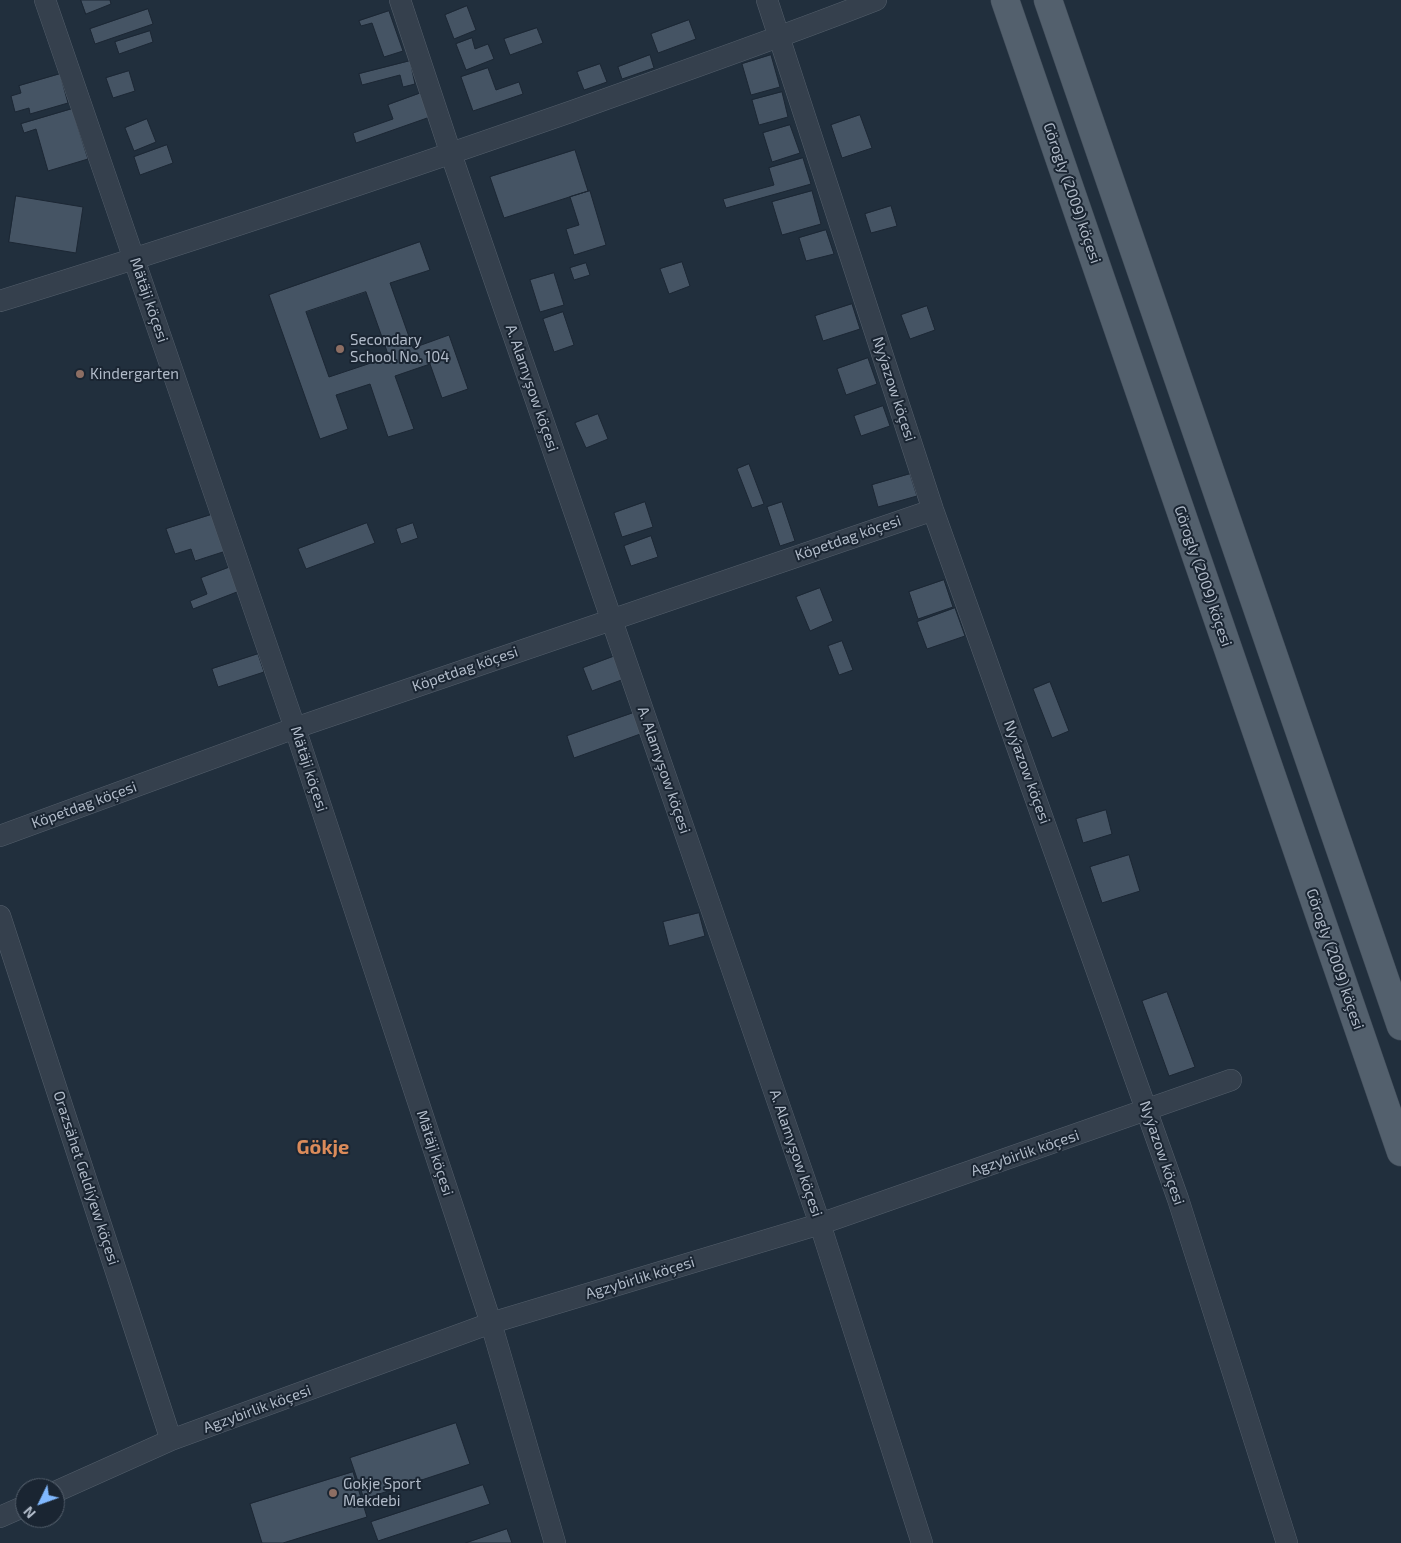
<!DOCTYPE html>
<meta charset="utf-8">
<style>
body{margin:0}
#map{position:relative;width:1401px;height:1543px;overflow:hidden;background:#212f3d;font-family:"Exo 2",sans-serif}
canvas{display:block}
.north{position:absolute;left:15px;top:1478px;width:50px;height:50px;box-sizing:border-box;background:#1a2532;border:1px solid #56616e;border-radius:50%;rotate:228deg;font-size:14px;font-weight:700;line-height:20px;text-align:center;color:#b1bbc9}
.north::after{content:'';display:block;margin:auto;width:18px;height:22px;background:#80b8fe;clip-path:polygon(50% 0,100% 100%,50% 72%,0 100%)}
</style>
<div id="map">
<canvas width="1401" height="1543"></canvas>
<div class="north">N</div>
</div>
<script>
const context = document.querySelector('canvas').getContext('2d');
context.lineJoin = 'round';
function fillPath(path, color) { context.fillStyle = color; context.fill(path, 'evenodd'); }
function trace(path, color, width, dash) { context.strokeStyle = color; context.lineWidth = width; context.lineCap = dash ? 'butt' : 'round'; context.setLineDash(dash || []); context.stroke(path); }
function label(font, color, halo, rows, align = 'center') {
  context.font = font + ' "Exo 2",sans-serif'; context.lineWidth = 4; context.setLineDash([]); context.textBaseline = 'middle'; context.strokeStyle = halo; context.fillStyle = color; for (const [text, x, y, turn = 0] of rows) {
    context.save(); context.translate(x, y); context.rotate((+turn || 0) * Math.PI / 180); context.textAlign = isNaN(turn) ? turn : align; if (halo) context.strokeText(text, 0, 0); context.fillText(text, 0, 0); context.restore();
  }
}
const building = new Path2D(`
 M81,0h29l1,4 -25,10z
 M467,6l9,24 -22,9 -9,-24z
 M148,9l5,15 -58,20 -5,-15z
 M389,11l14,40 -19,6 -12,-34 -11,3 -2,-5z
 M689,20l7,19 -38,14 -7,-19z
 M537,28l6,15 -33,12 -6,-16z
 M150,31l3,11 -34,12 -4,-12z
 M472,38l3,11 13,-5 6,15 -28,11 -10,-26z
 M650,55l4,13 -32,11 -4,-12z
 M771,55l9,32 -29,8 -9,-31z
 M410,61l5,23 -12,3 -3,-12 -38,10 -3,-11z
 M600,64l7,18 -23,8 -7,-18z
 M488,68l8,22 23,-8 4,12 -50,17 -12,-34z
 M129,71l6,20 -22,7 -7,-20z
 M60,74l8,29 -38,11 -1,-6 -14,4 -4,-16 10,-3 -2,-7z
 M782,92l6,25 -29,8 -7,-25z
 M421,93l9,24 -74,26 -3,-10 40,-14 -5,-14z
 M72,109l16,50 -40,12 -12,-42 -12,4 -3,-9z
 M860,115l12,33 -30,10 -11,-33z
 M147,119l9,23 -22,9 -9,-23z
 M790,125l10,28 -28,9 -9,-29z
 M167,145l6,18 -33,12 -6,-18z
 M575,150l13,41 -84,27 -14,-41z
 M803,158l8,26 -85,24 -3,-9 51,-14 -5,-17z
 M590,191l16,54 -32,10 -8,-26 13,-4 -9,-28z
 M812,191l9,33 -39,11 -10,-33z
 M16,196l67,11 -7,46 -67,-11z
 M891,206l6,20 -26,7 -6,-19z
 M826,230l8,24 -28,7 -7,-23z
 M420,242l10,28 -40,13 23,65 36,-13 19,54 -26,9 -12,-34 -35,12 19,53 -26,8 -18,-53 -34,11 12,34 -28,10 -51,-144zM366,292l23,65 -60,20 -23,-65z
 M682,262l8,24 -21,8 -9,-25z
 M586,263l4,12 -16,5 -4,-12z
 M554,273l10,32 -24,7 -10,-32z
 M852,304l8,25 -37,12 -8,-25z
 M927,306l8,24 -25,9 -9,-24z
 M563,312l11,33 -20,7 -11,-33z
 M868,358l9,26 -31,11 -9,-26z
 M883,406l7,20 -29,10 -7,-20z
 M598,414l10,25 -22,9 -11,-25z
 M749,464l15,40 -12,4 -15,-39z
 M910,474l7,22 -39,11 -6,-22z
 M645,502l8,25 -31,10 -8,-24z
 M782,502l13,39 -15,5 -13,-39z
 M217,513l12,37 -34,11 -4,-12 -16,5 -9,-25z
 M367,523l8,20 -69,26 -8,-20z
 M413,523l5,15 -17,6 -5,-15z
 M651,536l7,21 -27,9 -7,-20z
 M233,566l9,24 -49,19 -3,-8 17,-7 -6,-16z
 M944,580l9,27 -35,12 -9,-27z
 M820,588l13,33 -23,10 -14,-34z
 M955,608l10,28 -38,13 -10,-27z
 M842,641l11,29 -14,5 -11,-29z
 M258,654l6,18 -46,15 -6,-18z
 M615,656l9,23 -32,12 -9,-23z
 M1050,682l19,49 -17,7 -19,-49z
 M636,712l7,21 -69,25 -7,-22z
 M1106,810l6,24 -29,9 -7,-24z
 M1129,855l11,36 -38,12 -12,-36z
 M699,913l6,23 -36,10 -6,-24z
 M1167,992l28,75 -26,9 -27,-75z
 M456,1423l14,41 -106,35 -14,-41z
 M353,1472l14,45 -84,26h-21l-12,-39z
 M483,1485l7,19 -112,37 -7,-19z
 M507,1529l5,14h-46z`);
const minor = new Path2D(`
 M45,0l250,728 196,595 64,220
 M400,0l51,154 369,1070 102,319
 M767,0l166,510 245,689 109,344
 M0,301c191,-59 381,-123 570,-189 102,-37 204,-72 306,-112
 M0,836l295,-108 638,-218
 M0,916l171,524
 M55,1492l116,-52 320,-117 329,-99 411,-144
 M0,1517l25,-11`);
const major = new Path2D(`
 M1005,0l396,1152
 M1048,0l353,1026`);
const markers = [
 [340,349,5,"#8d6e63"],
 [80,374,5,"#8d6e63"],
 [333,1493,5,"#8d6e63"]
];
const streetNames = [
 ["Görogly (2009) köçesi",1072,193,71],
 ["Mätäji köçesi",149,300,71],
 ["A. Alamyşow köçesi",532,388,71],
 ["Nyýazow köçesi",894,389,72],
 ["Köpetdag köçesi",848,538,-19],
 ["Görogly (2009) köçesi",1203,576,71],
 ["Köpetdag köçesi",465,669,-19],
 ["Mätäji köçesi",309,769,72],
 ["A. Alamyşow köçesi",664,770,71],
 ["Nyýazow köçesi",1027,772,70],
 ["Köpetdag köçesi",84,805,-20],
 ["Görogly (2009) köçesi",1335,959,71],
 ["Mätäji köçesi",435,1153,72],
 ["A. Alamyşow köçesi",796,1153,71],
 ["Agzybirlik köçesi",1025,1153,-19],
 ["Nyýazow köçesi",1162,1153,71],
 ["Orazsähet Geldiýew köçesi",86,1178,72],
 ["Agzybirlik köçesi",640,1278,-17],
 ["Agzybirlik köçesi",257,1409,-20]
];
const poiNames = [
 ["Secondary",350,340],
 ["School No. 104",350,357],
 ["Kindergarten",90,374],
 ["Gokje Sport",343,1484],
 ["Mekdebi",343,1501]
];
const districtNames = [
 ["Gökje",323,1147]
];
fillPath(building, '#455464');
trace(building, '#1c2734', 1);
trace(minor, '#535e6b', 22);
trace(major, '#414c59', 29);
trace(minor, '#35404d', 21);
trace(major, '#53606d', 28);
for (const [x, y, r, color] of markers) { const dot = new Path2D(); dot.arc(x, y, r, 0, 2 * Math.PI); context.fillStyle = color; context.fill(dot); trace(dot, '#1a2532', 2); }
label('15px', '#b1bbc9', '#1a2532', streetNames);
label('15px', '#b1bbc9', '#1a2532', poiNames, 'left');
label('bold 20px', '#db8b5a', '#1a2532', districtNames);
</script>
